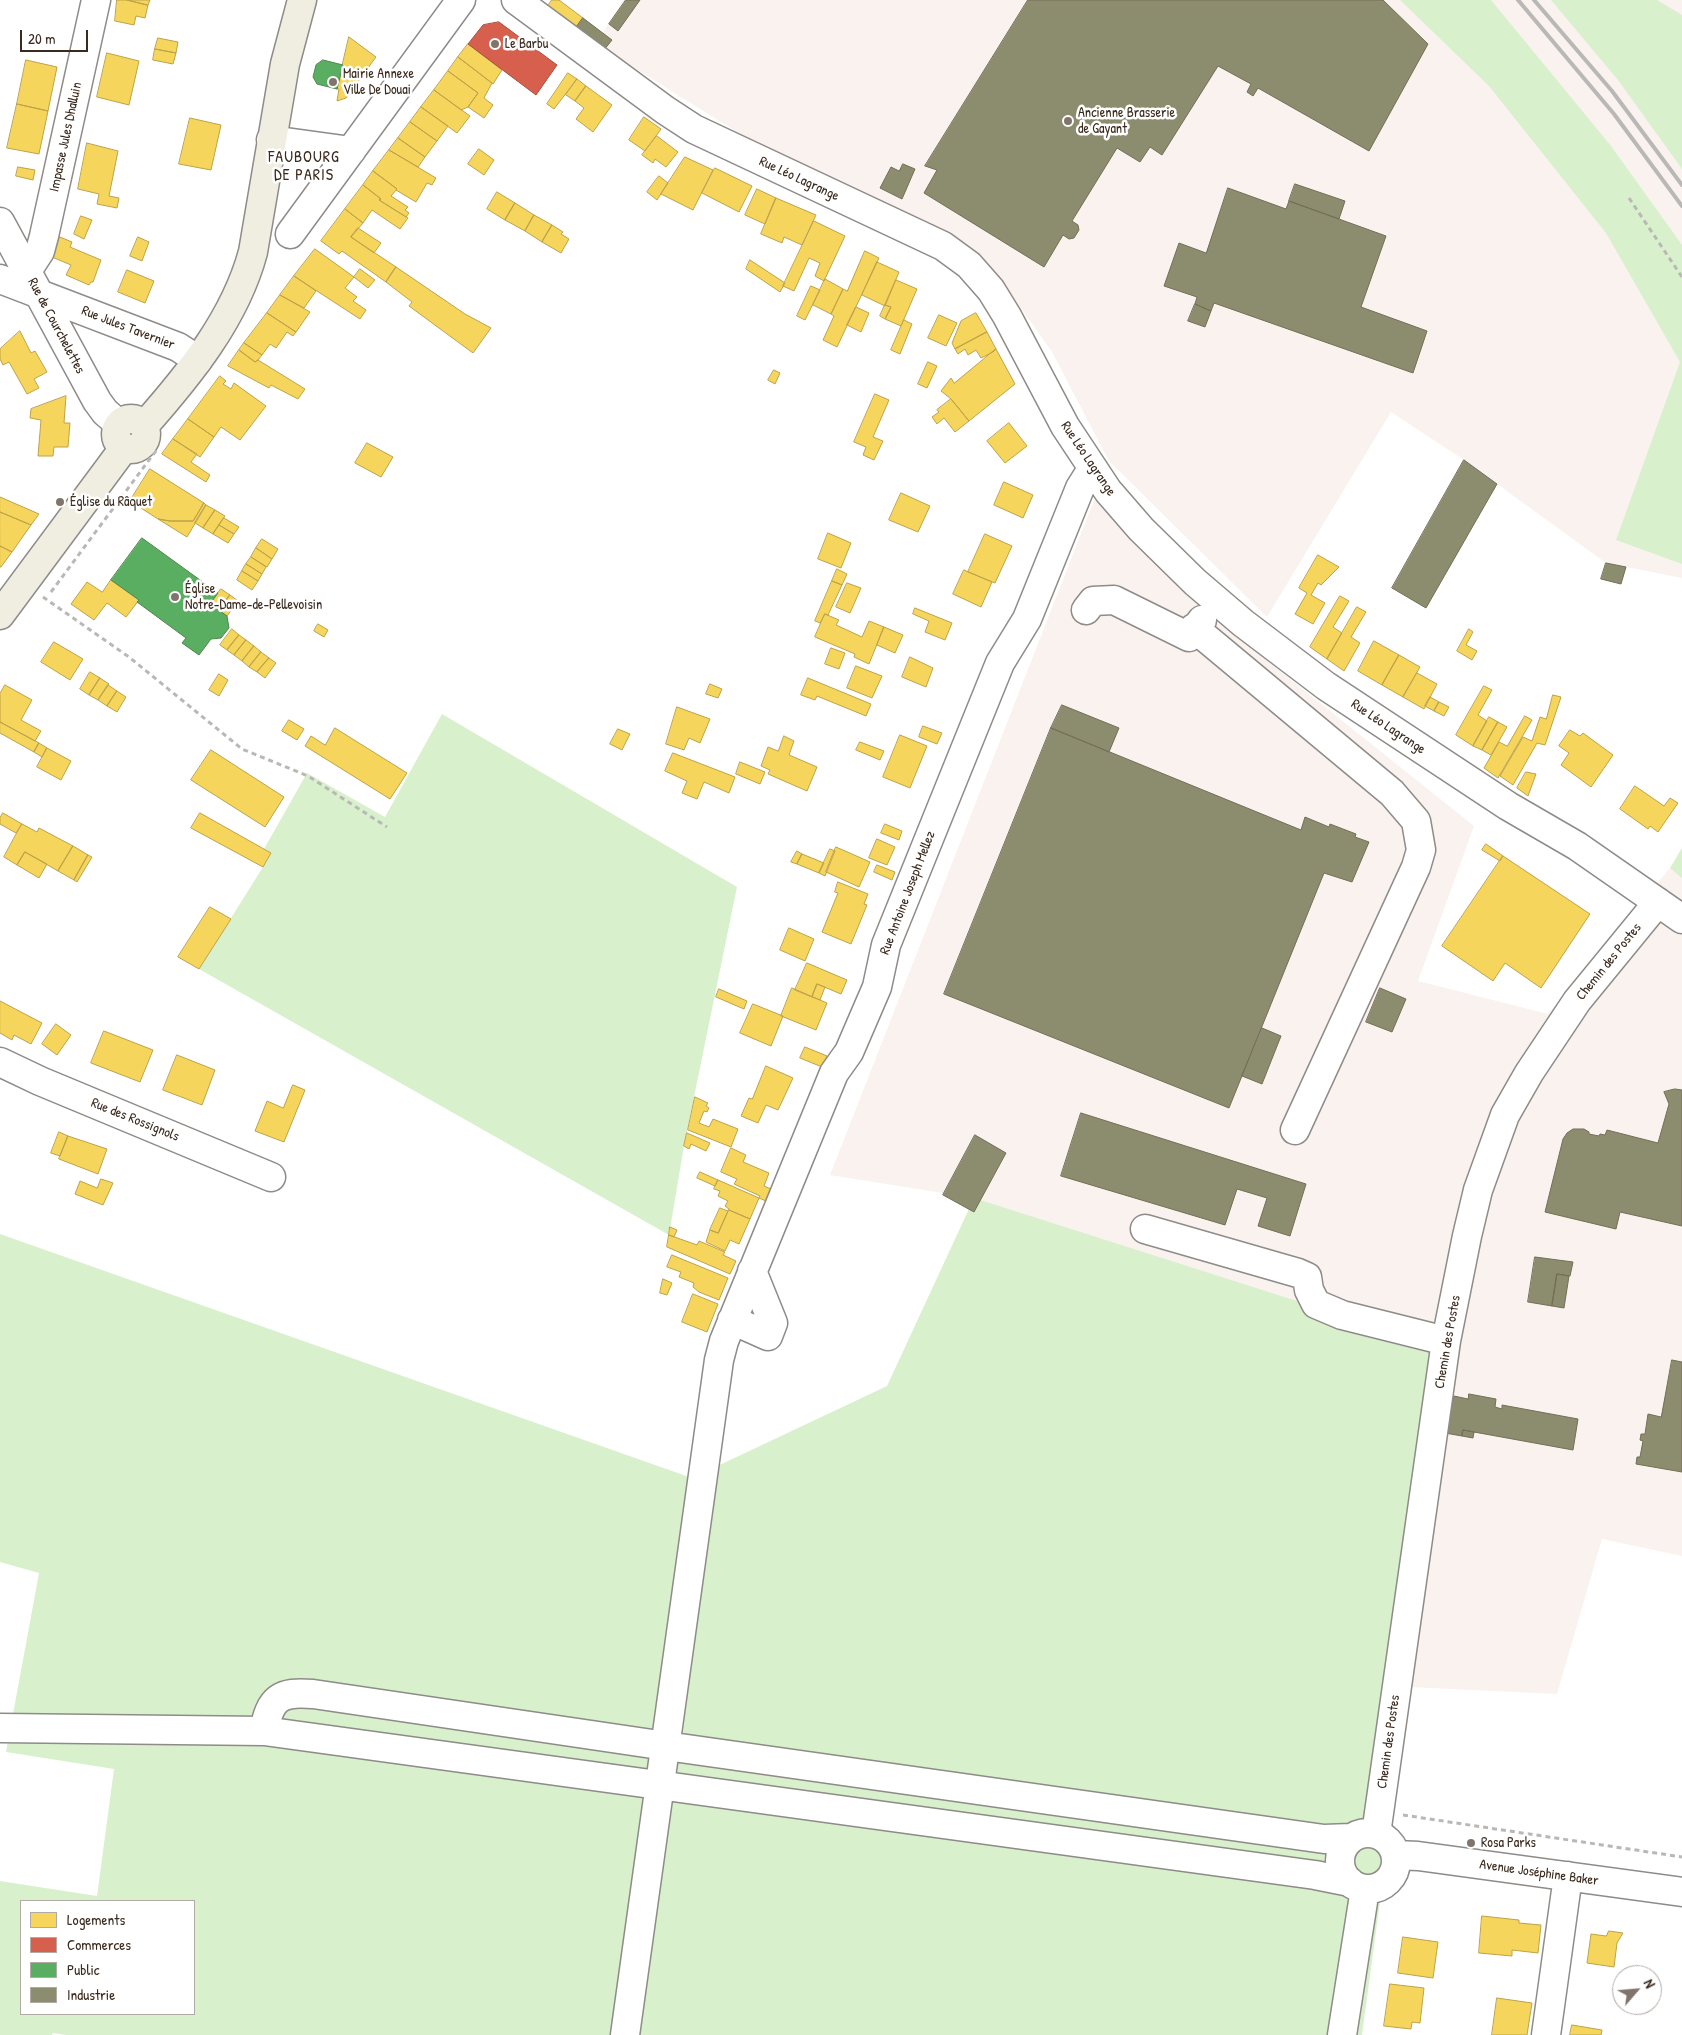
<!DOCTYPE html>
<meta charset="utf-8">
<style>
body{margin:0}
#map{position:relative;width:1682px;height:2035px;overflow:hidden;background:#fff;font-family:"Patrick Hand",sans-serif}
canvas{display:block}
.legend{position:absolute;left:20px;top:1900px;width:175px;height:115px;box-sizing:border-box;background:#fff;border:1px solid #b1aaa5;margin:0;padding:6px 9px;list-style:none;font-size:15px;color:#3b2a1e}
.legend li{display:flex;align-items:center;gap:10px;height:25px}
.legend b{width:25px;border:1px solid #b1aaa5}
.north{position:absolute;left:1612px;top:1965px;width:50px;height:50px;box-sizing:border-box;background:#fff;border:1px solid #b1aaa5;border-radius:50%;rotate:63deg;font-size:14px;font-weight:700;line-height:20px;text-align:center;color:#3b2a1e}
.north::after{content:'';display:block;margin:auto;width:18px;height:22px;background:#80756d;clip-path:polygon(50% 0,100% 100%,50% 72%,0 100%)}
.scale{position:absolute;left:20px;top:30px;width:68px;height:22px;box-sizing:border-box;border:2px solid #3b2a1e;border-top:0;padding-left:6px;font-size:15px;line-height:18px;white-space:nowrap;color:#3b2a1e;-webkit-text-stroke:4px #fff;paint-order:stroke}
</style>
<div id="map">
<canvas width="1682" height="2035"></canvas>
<ul class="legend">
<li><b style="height:14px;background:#f6d55c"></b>Logements</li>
<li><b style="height:14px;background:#d6604d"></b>Commerces</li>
<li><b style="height:14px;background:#5aae61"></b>Public</li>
<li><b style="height:14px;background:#8c8c6e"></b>Industrie</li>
</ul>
<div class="north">N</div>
<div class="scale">20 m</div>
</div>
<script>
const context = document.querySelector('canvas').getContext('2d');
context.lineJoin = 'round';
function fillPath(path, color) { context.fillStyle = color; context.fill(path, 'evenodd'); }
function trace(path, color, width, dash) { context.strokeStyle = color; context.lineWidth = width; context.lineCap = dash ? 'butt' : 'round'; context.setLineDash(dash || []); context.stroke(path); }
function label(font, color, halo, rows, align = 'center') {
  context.font = font + ' "Patrick Hand",sans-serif'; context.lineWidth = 5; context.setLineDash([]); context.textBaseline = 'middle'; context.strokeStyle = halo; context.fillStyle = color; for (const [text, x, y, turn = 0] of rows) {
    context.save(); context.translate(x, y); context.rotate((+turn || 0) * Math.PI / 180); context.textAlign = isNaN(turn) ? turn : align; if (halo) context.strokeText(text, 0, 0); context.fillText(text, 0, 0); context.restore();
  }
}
const built = new Path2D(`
 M623,0h1059v578l-76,-15 -142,-103 -73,-48 -124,205 -158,-156 -57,-109 -43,-61 -56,-47 -187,-94 -170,-106z
 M1095,498l106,108 54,45 219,175 -56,155 130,33 122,-146 12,-20v708l-80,-17 -45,155 -148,-7 -435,-489 -144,-23z`);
const green = new Path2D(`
 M1400,0h91l120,146 71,99v319l-66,-24 64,-178 -74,-129 -117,-147z
 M1551,0h106l25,15v154l-64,-89z
 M442,714l295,173 -53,259 -15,89 -470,-266 64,-102 8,-14 -7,-4 43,-76 78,44z
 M1682,848v30l-12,-10z
 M974,1198l486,155 -51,334 -47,348h-1296l-13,-2 -1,2h-52v-154l97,15 17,-127 -108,-17 33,-179 -39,-11v-328l692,244 195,-92zM21,1901h173v113h-173z`);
const homes = new Path2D(`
 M117,0h10l21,5 -3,13 -9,-2 -2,9 -19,-4z
 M127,0h23l-2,5z
 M552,0h7l24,18 -8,11 -28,-22z
 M349,37l27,20 -30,41 -9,3 2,-12h-2z
 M158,38l20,4 -2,11 -21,-4z
 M468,44l34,26 -9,14 -35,-27z
 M155,49l21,4 -3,11 -20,-4z
 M107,53l32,8 -10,44 -32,-8z
 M458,57l34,26 -8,15 9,7 -9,13 -16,-11 10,-14 -30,-22z
 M26,60l31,7 -9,44 -31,-7z
 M448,71l30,22 -10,14 -7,3 -27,-20z
 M568,73l9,6 -23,30 -7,-5z
 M577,79l9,7 -11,15 -9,-6z
 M586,86l26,19 -19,27 -17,-13 8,-11 -9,-7z
 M434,90l36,26 -13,17 -36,-26z
 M17,104l31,7 -9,43 -32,-6z
 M421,107l27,19 -11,15 -27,-19z
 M644,117l17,12 -16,22 -16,-11z
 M190,118l31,7 -10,45 -32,-6z
 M410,122l27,19 -12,16 -27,-19z
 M657,136l21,16 -12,15 -11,-8 -2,4 -11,-8z
 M398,138l27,19 -7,10 -29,-17z
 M87,143l31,8 -9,45 10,2 -2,10 -20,-4 2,-10 -21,-5z
 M479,149l15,11 -10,15 -16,-11z
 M389,150l47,28 -4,7 -5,-2 -11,19 -20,-12 1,-1 -24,-18z
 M685,157l28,13 -20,40 -32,-16z
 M18,167l17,3 -2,10 -17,-4z
 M715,168l37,18 -13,26 -37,-19z
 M373,171l24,18 -6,7 17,11 -3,3 4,3 -3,4 -27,-17 2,-1 -18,-14z
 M659,176l9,7 -11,17 -10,-8z
 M363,185l18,14 -2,1 29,18 -8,11 -28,-19 -9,13 -18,-14z
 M757,189l19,9 -11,26 -20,-9z
 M497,192l18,11 -10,17 -18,-11z
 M776,198l40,17 -14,30 -18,-8 -2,6 -21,-9z
 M515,203l19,12 -9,16 -20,-11z
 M345,209l18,14 -12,14 45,30 -10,15 -44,-31 -3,3 -18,-13z
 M534,215l18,10 -10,17 -17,-11z
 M81,216l11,4 -8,19 -10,-5z
 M814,221l31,15 -21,45 -9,-5 5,-13 -11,-5 -15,33 -11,-5z
 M552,225l11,7 -2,2 8,5 -8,14 -19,-11z
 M358,228l23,15 -7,10 -23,-16z
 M60,237l12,5 -2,5 31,13 -8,22h-2l-2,3 -23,-10 5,-10 -19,-8z
 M138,237l11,5 -7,19 -12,-5z
 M315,249l39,28 -9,11 12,9 -4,4 13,9 -6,9 -66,-43z
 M865,251l14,7 -42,89 -14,-7 11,-24 -3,-2 12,-25 4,2z
 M750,260l35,23 -5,9 -34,-23z
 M877,262l22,10 -14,34 -23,-11z
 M396,267l69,47 26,14 -18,25 -64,-47 3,-4 -26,-20z
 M360,269l15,11 -7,8 -14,-11z
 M127,270l27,11 -9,22 -27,-11z
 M294,276l22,15 -12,17 -24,-13z
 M825,279l18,10 -12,25 -18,-9z
 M896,280l21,9 -16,37 -16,-7 6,-12 -6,-2z
 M811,286l9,4 -15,30 -8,-4z
 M280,295l30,17 -14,20 -29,-19z
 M885,305l6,2 -6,12 -5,-3z
 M856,307l13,6 -8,19 -14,-7z
 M267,313l29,19 -3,4 -6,-4 -11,16 -6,-4 -8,11 -18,-12z
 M976,313l11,19 -32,17 -3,-6 9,-22z
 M939,315l18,8 -11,23 -18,-8z
 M904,320l8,4 -12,30 -9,-4z
 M20,331l11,22 4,-2 12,21 -13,7 5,9 -12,6 -18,-32 -6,3 -3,-6v-10z
 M987,332l9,17 -3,3 -12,6 -5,-8 -8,5 -3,-6 -7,5 -3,-5z
 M244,343l18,12 -4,5 -3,2 -16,-12z
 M996,349l19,35 -46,37 -18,-22 -10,-8 10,-13 3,5z
 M239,350l16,12 3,-2 47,29 -7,10 -27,-14 -2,3 -41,-22z
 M928,362l9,4 -10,22 -9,-4z
 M774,370l6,3 -5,11 -7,-4z
 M220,376l6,5 -3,3 8,5 3,-6 32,23 -26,34 -19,-13 -7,10 -26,-18z
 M875,394l14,6 -16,37 10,4 -9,19 -11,-5 3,-8 -12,-5z
 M66,396l-2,27h6l-2,24h-14l-1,9h-15l3,-36 -11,-2 1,-9z
 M951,399l18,22 -14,11 -11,-14 -7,6 -5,-7 7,-5 -2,-2z
 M188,419l26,18 -14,20 -27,-18z
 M1009,423l18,23 -22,17 -18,-22z
 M173,439l24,15 -6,8 19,13 -4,7 -44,-28z
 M367,443l26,14 -12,20 -26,-14z
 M150,469l54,34 -11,18h-23l-12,-2 -28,-18z
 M1004,482l29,13 -10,23 -29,-13z
 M901,493l29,13 -12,26 -29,-12z
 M0,497l39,17 -8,11 -31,-13z
 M204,503l2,2 -19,32 -29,-18 12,2h23z
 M206,505l9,5 -12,18 -8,-5z
 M215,510l10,6 -12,18 -10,-6z
 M0,512l31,13 -19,27 -12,-6z
 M224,518l15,9 -5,7 -15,-9z
 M219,525l15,9 -6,9 -15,-9z
 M828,533l23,10 -10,25 -23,-9z
 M985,534l27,12 -17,37 -27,-11z
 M262,539l16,10 -6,10 -16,-11z
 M0,546l12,6 -11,15h-1z
 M256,548l16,11 -5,8 -16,-10z
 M1318,555l21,12 -18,18 -3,-2 -7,12 14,8 -12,21 -18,-10 12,-21 -8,-5z
 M251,557l15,10 -4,7 -16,-10z
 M246,564l16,10 -4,7 -16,-10z
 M837,569l10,5 -5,11 -10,-4z
 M964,570l28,12 -11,25 -28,-13z
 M242,571l16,10 -6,9 -15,-10z
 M111,580l28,20 -13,17 -19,-14 -13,17 -23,-16 16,-22 15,10z
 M832,581l10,4 -14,30 -3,-1 -5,9 -5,-2z
 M847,583l14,5 -11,25 -14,-6z
 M221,589l9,6 -11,15 -9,-6z
 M230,595l8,6 -11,15 -8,-6z
 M1340,596l9,5 -16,26 9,6 -15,26 -17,-12z
 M1357,607l9,5 -15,25 9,6 -16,28 -17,-12z
 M915,608l37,15 -7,17 -20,-8 4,-11 -16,-7z
 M825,614l14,6 -3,5 26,12 7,-16 15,6 -15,37 -15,-7 1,-3 -40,-17z
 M318,624l10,6 -4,7 -10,-6z
 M884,627l19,8 -8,18 -18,-8z
 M232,629l7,6 -12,15 -7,-5z
 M1469,629l4,3 -7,13 11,6 -5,9 -15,-9z
 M239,635l7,5 -12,15 -7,-5z
 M246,640l8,6 -12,15 -8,-6z
 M1374,641l25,14 -17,30 -24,-14z
 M54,642l29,17 -13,21 -29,-18z
 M254,646l7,6 -12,15 -7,-6z
 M831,648l14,5 -6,16 -14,-5z
 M261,652l8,6 -12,14 -8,-5z
 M1399,655l21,12 -17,30 -21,-12z
 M910,657l23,11 -7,19 -24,-10z
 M269,658l7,5 -11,15 -8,-6z
 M856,666l26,10 -10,22 -25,-10z
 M90,672l10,6 -11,17 -9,-6z
 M1417,673l20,11 -13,25 -21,-12z
 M219,674l9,6 -9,16 -10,-6z
 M100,678l9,6 -11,16 -9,-5z
 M808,678l63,26 -5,12 -49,-20 -2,4 -14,-5z
 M710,684l12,5 -4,9 -12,-4z
 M5,685l27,15 -11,20 20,11 -6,10 -35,-19v-28z
 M108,685l9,6 -10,15 -9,-6z
 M1484,686l8,4 -14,25 9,6 -14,25 -17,-11z
 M117,691l9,6 -9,15 -10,-6z
 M1553,695l8,2 -16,48 -8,-2 -24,42 -13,-9 23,-39 9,4 8,-24 6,2z
 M1430,697l9,5 -5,9 -9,-5z
 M1439,702l10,5 -5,9 -10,-5z
 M677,707l33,12 -10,24 -11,-5 -5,12 -18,-6z
 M1525,716l7,4 -34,58 -14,-10 15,-26 8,4z
 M1489,717l9,5 -16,28 -9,-4z
 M289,720l15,9 -7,11 -15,-9z
 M0,722l39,21 -5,9 -34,-19z
 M1498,722l9,5 -16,28 -9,-5z
 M923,726l19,7 -5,11 -18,-7z
 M335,728l72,45 -17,26 -85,-53 6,-10 14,9z
 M618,729l12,5 -8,16 -12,-6z
 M1570,730l10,6 3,-3 30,22 -22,32 -30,-22 8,-12 -10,-7z
 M900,735l27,11 -17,42 -27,-11z
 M784,736l10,5 -5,14 28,12 -10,24 -39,-17 2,-4 -9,-4 7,-19 10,4z
 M860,742l24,9 -4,9 -24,-10z
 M39,743l8,5 -5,9 -8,-5z
 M47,748l24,13 -10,19 -24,-13z
 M211,750l73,47 -19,30 -74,-47z
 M673,753l62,24 -6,16 -25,-11 -7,17 -15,-6 5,-12 -22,-10z
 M740,762l25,10 -5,12 -24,-10z
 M1526,772l10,2 -8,22 -11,-8z
 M1635,786l29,20 6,-8 8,5 -20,29 -8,-6 -2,3 -28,-20z
 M3,813l19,11 -6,9 -16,-9v-6z
 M200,813l71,40 -8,14 -72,-39z
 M22,824l15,8 2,-4 34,18 -15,25 -33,-19 -8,13 -13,-8z
 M885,824l17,7 -3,9 -18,-7z
 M877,839l18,8 -8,18 -18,-7z
 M1486,844l17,12 -3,5 -18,-11z
 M73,846l15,9 -14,25 -16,-9z
 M836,847l34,15 -11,25 -33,-15z
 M830,849l5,2 -10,25 -6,-3z
 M797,851l5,3 -5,10 -6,-2z
 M25,852l22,12 -8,14 -22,-13z
 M802,854l22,9 -5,10 -22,-9z
 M88,855l4,2 -15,25 -3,-2z
 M1503,856l87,58 -49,74 -36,-25 -12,18 -51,-35z
 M877,865l18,7 -3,8 -18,-8z
 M838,882l30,12 -4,10 3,1 -16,39 -29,-12 16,-39 -3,-1z
 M210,907l21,12 -32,50 -21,-12z
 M789,928l25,11 -9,22 -25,-11z
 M807,963l40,17 -6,14 -24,-10 -5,13 -17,-7z
 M817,984l8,3 -5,13 -8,-3z
 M792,988l35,15 -11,27 -35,-14z
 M719,989l28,12 -3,8 -28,-12z
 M0,1001l42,22 -11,21 -17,-9 -2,5 -12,-7z
 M753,1004l30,12 -12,30 -31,-13z
 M56,1024l15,11 -14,20 -15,-11z
 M104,1031l49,19 -13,32 -49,-19z
 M805,1047l22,9 -5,11 -22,-9z
 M177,1055l38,15 -13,35 -39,-15z
 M766,1066l27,12 -15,32 -12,-5 -8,18 -17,-7 8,-18 3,1z
 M293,1085l12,5 -21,52 -29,-11 12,-30 16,7z
 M695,1097l13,6 -2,3 3,2 -2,4 -3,-1 -5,12 10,4 4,-8 25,10 -7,18 -43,-17z
 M59,1132l9,4 -8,20 -9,-3z
 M687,1133l23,10 -4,8 -15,-7 -2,5 -5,-3z
 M68,1136l39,13 -9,25 -39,-15z
 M731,1148l15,7 -3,7 26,11 -5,13 7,3 -5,12 -7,-3 1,-2 -26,-12 3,-5 -16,-7z
 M700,1172l18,8 -3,6 -18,-8z
 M101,1179l12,4 -10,22 -28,-11 5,-13 17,7z
 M718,1180l41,18 -9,21 -21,-9v-1l-4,-3 3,-5 -10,-5 2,-5 -6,-2z
 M720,1208l8,3 -10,22 -8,-3z
 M729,1210l21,9 -11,25 -9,-4 -5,11 -19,-9 4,-12 8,3z
 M670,1227l7,3 -3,7 -5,-2z
 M669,1235l28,10 2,-4 26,11 -2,3 13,6 -6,13 -63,-27z
 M672,1255l56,23 -9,22 -20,-8 -6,-5 1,-4 -15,-6 2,-5 -14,-5z
 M663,1279l9,4 -5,12 -7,-2z
 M693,1294l25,10 -11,28 -25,-10z
 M1482,1916l37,4v3l22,2 -3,28 -26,-3v6l-33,-3z
 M1609,1931l14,2 -6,10 -3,24 -27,-4 4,-29 15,2z
 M1403,1937l35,5 -5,36 -35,-5z
 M1390,1984l34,4 -4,35 -8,-1 -1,7 -27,-3z
 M1497,1998l35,5 -5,32h-35z
 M1572,2025l30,5 -1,5h-31z`);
const shops = new Path2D(`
 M499,22l58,43 -21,30 -68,-51 15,-19z`);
const public = new Path2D(`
 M323,60l20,5 -6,24 -20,-5 -4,-7 3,-12z
 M142,538l76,55 -8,11 17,12 2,12 -8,10 -10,1 -12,16 -17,-12 4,-5 -49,-36 2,-2 -28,-20z`);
const industry = new Path2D(`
 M626,0h14l-22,31 -9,-7z
 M1028,0h355l45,44 -59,107 -111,-63 -5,8 -6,-4 4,-8 -33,-18 -56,89 -12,-8 -10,15 -23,-14 -45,73 6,4 1,5 -5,8 -5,1 -6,-4 -19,32 -120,-74 13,-23 -12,-4z
 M583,18l29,22 -8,10 -29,-21z
 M903,164l12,5 -13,30 -22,-11 11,-21 8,4z
 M1295,184l50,17 -6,18 -50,-18z
 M1228,188l58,21 3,-8 97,35 -25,71 66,24 -14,42 -199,-70 -3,8 -16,-7 2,-7 -33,-11 15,-43 27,10z
 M1195,304l16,7 -6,16 -17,-6z
 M1464,460l33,24 -71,124 -34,-20z
 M1606,563l20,4 -5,17 -20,-5z
 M1062,705l57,23 -10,24 -58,-24z
 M1051,728l250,102 4,-13 24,10 1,-3 26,10 -1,3 14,5 -17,40 -28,-9 -95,235 -285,-114z
 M1380,988l26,11 -14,33 -26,-10z
 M1262,1028l19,8 -19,48 -20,-8z
 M1675,1089l7,1v136l-62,-14 -4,17 -71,-17 18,-73 4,-6 6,-4h11l5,3v2l10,2 1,-2 5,1 2,-5 51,13 11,-39 -5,-12z
 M1081,1113l225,71 -16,52 -32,-10 9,-28 -30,-9 -12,36 -164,-49z
 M975,1135l31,18 -32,59 -31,-17z
 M1535,1257l38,5 -3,14 -13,-2 -5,32 -24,-4z
 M1557,1274l12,2 -5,32 -12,-2z
 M1672,1360l10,2v110l-46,-8 1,-7h3l3,-16 -3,-1 1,-6h4l3,-20 13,3z
 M1469,1394l27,5 -1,8 7,2v-4l76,14 -5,31 -110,-20 -1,6 -17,-3 9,-37 14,3z
 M1463,1430l11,2 -1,6 -11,-2z`);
const path = new Path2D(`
 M1629,198l53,79
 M51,592l107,-144
 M43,597l86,60 113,92 66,27 79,51
 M1403,1815l279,42`);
const minor = new Path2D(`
 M516,0l149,110 29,19 249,117 26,19 22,25 16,26 58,110 43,65 33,38 54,53 48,41 83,63 182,120 69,40 105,73
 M271,140l80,11
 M0,222l97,179 8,11 14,12
 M290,234l171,-234
 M27,271l13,-20 4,-15 52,-236
 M0,279l178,68 20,13
 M1086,610l7,-9 21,-1 75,37 13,-17
 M1194,628l198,165 24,28 5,29 -5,17 -121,263
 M0,1062l40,19 231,96
 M1145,1229l153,44 9,4 2,13 7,14 26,11 104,26
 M732,1320l36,16 5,-13 -21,-52
 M0,1728l264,3 1051,144 35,7
 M264,1731c6,-33 16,-40 49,-37l353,52 658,93 27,-1
 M1340 1861a28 28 0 1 1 56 0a28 28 0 1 1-56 0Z
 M1376,1834l70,-493 21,-105 11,-46 27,-75 24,-42 48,-72 81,-99
 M1396,1855l22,1 264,36
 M625,2035l94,-675 5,-19 110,-268 15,-21 28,-65 9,-42 114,-282 27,-44 53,-131 12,-19
 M1342,2035l23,-146
 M1546,2035l22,-159`);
const major = new Path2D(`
 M116 434a15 15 0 1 1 30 0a15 15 0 1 1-30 0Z
 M144,426c45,-51 91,-107 109,-174l32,-188 17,-64
 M0,615l124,-167`);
const rail = new Path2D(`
 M1518,0l96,114 68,92
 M1534,0l78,91 70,94`);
const markers = [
 [495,44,5,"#80756d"],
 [333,82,5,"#80756d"],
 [1068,121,5,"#80756d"],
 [60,502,5,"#80756d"],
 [175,597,5,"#80756d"],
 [1471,1843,5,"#80756d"]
];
const poiNames = [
 ["Le Barbu",505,44],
 ["Mairie Annexe",343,74],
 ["Ville De Douai",343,90],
 ["Ancienne Brasserie",1078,113],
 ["de Gayant",1078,129],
 ["Église du Râquet",70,502],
 ["Église",185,589],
 ["Notre-Dame-de-Pellevoisin",185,605],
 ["Rosa Parks",1481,1843]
];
const streetNames = [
 ["Impasse Jules Dhalluin",66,137,-78],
 ["Rue Léo Lagrange",799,179,25],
 ["Rue de Courchelettes",56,326,62],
 ["Rue Jules Tavernier",128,328,21],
 ["Rue Léo Lagrange",1088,459,56],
 ["Rue Léo Lagrange",1388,727,34],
 ["Rue Antoine Joseph Mellez",908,893,-69],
 ["Chemin des Postes",1609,962,-51],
 ["Rue des Rossignols",135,1120,22],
 ["Chemin des Postes",1448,1342,-80],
 ["Chemin des Postes",1389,1742,-82],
 ["Avenue Joséphine Baker",1539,1873,8]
];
const quarterNames = [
 ["FAUBOURG",304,158],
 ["DE PARIS",304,176]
];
fillPath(built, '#faf2ee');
fillPath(green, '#d8f1cc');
fillPath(homes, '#f6d55c');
trace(homes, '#bea249', 1);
fillPath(shops, '#d6604d');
trace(shops, '#a8503f', 1);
fillPath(public, '#5aae61');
trace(public, '#51864d', 1);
fillPath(industry, '#8c8c6e');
trace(industry, '#746f56', 1);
trace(minor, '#8e8b88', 31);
trace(major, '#8e8b88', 31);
trace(path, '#b9b8b6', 3, [5, 4]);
trace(minor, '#fff', 28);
trace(major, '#f0ede1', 28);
trace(rail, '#b9b8b6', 4);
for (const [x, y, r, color] of markers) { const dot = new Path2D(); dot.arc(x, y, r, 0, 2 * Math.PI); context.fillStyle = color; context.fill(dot); trace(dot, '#fff', 2); }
label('14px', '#3b2a1e', '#fff', poiNames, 'left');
label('14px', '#3b2a1e', '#fff', streetNames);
context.letterSpacing = '1px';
label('16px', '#3b2a1e', '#fff', quarterNames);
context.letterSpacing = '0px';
</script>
